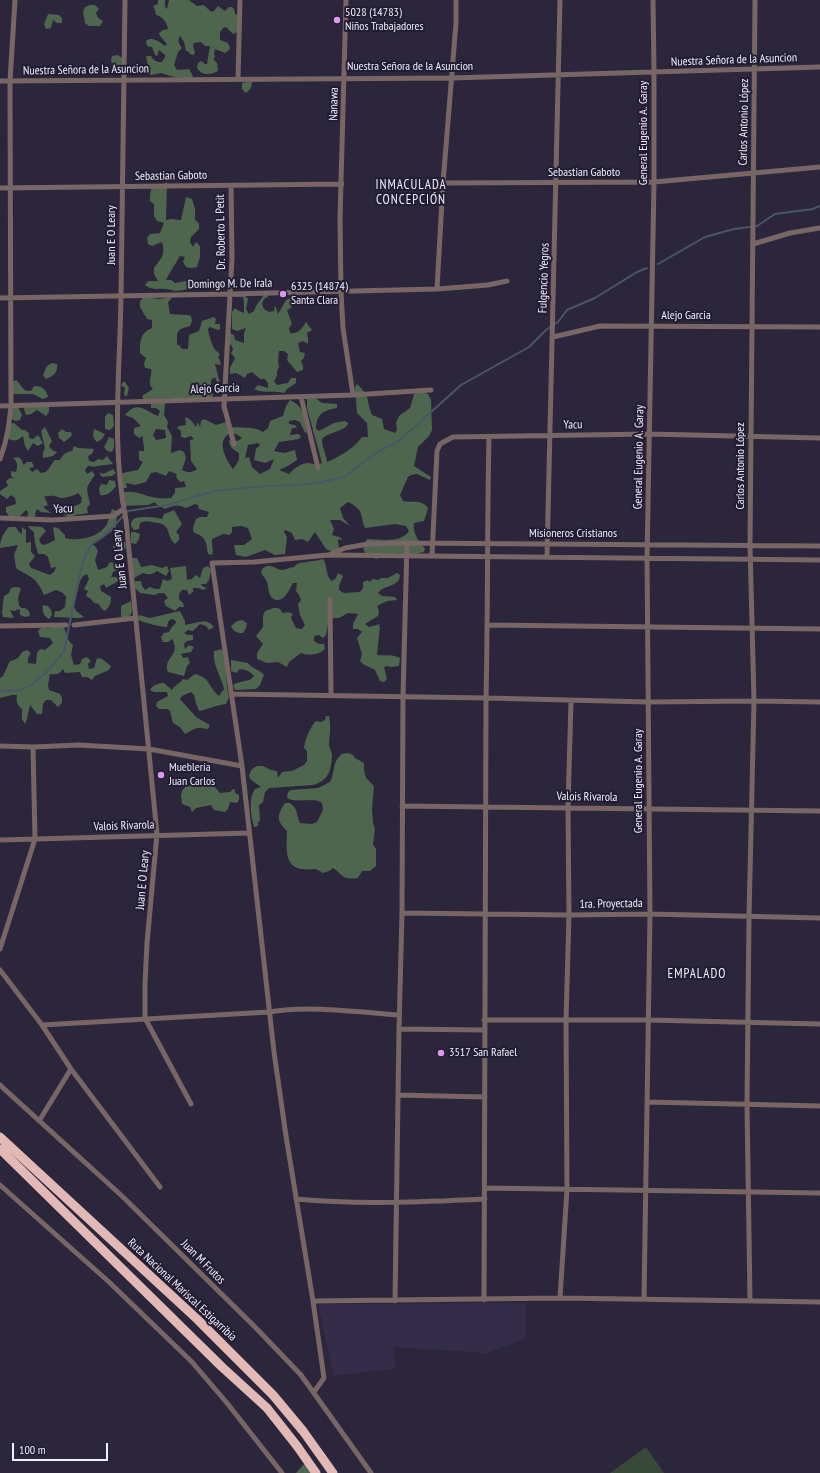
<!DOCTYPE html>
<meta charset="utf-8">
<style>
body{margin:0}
#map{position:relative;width:820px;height:1473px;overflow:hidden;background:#2b263c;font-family:"PT Sans Narrow",sans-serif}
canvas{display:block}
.scale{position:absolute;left:12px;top:1443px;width:96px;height:18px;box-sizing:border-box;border:2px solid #f0eefd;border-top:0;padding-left:5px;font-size:12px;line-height:14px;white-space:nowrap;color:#f0eefd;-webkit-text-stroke:3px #221d32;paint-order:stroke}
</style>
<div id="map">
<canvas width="820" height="1473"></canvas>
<div class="scale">100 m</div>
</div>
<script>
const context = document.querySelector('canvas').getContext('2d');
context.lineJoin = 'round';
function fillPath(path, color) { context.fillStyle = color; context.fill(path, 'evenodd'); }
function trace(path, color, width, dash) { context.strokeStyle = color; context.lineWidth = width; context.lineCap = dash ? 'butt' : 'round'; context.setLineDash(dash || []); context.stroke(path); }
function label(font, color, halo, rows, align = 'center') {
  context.font = font + ' "PT Sans Narrow",sans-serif'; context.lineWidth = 4; context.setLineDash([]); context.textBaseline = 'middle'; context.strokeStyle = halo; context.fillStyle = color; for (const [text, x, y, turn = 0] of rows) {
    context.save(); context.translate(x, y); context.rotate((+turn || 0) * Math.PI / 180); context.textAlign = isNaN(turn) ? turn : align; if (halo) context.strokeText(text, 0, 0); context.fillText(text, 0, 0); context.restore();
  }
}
const built = new Path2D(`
 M526,1303v35l-38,15 -95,-6 3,21 -62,8 -16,-72z`);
const green = new Path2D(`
 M646,1447l18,26h-54z`);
const forest = new Path2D(`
 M158,0h7v7l2,2 2,-9h20l8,6 7,-1 6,6 3,1 5,-6 7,5 4,-4h3l2,2 1,5 5,2 -2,16 -5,2 -7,-7 -3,1 -3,4v8l8,3 2,5 -1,2 -4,3 -10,-4 -1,5 1,3 -2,2 4,4 1,8c-8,4 -16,5 -21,-3l1,-5 3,-2 4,3h2l3,-18h-5l-4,-4 -7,1 -1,2 2,8 -2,2 -3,-1 -1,-2 -3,-1 -2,-9 -4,-6c-3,4 -1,8 2,12l-4,4 -4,13 3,5 12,-1 4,7 -2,3 -17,-2 -13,-4 -10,2 -5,-3v-2l2,-4 -2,-10h5c2,4 5,6 11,6l3,-5v-2l-6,-5 -2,6 -2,-1 -3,-8 -5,-1 -1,-5c7,-5 13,1 19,5l2,-2 -7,-8 -1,-3 4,-3 5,-1c-1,-7 -6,-13 -12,-14l-1,-5 -2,-4 5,-2z
 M90,5h5l4,4 -3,4 2,5 5,3 -3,5h-11l-4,-3 -2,-11 2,-5z
 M48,14l11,1 3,3v5h-5l-4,-3 -2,8 -5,1 -2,-5z
 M118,55l4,3 1,5 -3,4 -7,-1 -2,-5 1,-5z
 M252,81c0,6 -1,8 -6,12l-4,-4v-6z
 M167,182l-1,38 5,-1 10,1 5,-23 6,2 3,10v11l4,3v6l-8,8 -1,5 3,5 3,-5 4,4v11l-3,10 -6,1 -5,-1 -3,-5 2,-5 -5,-1c-5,9 -10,15 -14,24h5l4,3 16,-3h5l1,6c-7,2 -14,5 -22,5 -3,-1 -6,-2 -9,-2 -9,-1 -13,2 -21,-4l3,-4h10l-4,-7v-6c7,-9 12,-14 8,-26l-10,4 -4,-2 -1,-6 3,-4 10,-1 4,-10 -7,-2 -3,-5v-12l-4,-3v-5l2,-11h11z
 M234,292l10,3 4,4 -2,10 3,5 5,-3c2,-7 8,-12 11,-18l3,4 -4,2 -2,5 2,5 5,3 5,-1 1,-6 3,9 8,-14 5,-2 1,5 -1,5 -4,2 5,14 -3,4 1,5c8,1 12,-4 16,-11l6,8 -5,3 1,6v5l-5,-3 -5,2 2,9 5,1 -1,5 -3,3 2,5v4l-6,2 -10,-12 1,-6 -4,-3h-5l-1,11 1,5 -2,4v5l-3,5 3,4 11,-2 3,-5h5v5l-9,6 -3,4c-10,-3 -21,1 -30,-4l4,-4 10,3v-5l-3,-4h-5l-8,-7 -5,2 -2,4 -9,-5 -6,1v-6l5,-10 -4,-5 2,-3 -1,-4 -6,-5 3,-8 5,2 1,5 9,3v-10l2,-5 -9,3 -5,-2v-17l3,-4 4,3 5,2v-11l-1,-5h-10z
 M144,297l16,2 9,-2 3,1 -4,4 2,12 17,1 4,1 1,5 -2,5c-14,4 -13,4 -13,19h2l3,4h6l1,-14 10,-4 3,-10 12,-4 2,2 -1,5h5v5l-2,1 -8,-3 -2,2c0,4 4,15 6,19 1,3 5,4 6,7l-2,2 3,6 -1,2 -5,-1 6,23 5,1 -3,3 -4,-4 -4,-10 -4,3v10l2,4 -1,6 -21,1 -21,-3 -10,1 5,5 -1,11 4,7 -1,5 5,9 -1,17 9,-3 4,2 2,6 -4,12c6,3 10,3 15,-1l-6,-8 -1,-21 4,-1 -3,-3 -6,2 -4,-1v-6l-4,-3 2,-2 7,-1 -1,-8 5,2 6,8 2,-5 2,5 1,-6 3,-2 12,6 10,-3 5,5c11,1 22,-1 32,5l5,-4 2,-7 13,-5 3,-10 4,-6c14,6 14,18 17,32l-2,1 -5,-11 -5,-2 -6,1v3l6,1 2,3h-5l-2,7 8,-1 3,2 -2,3 -20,3 -5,9 10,2 11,-3 2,10 -9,6 -9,4 10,4c5,-5 11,-11 20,-11 5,1 8,2 13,0l-15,-55v-11h7l8,6 15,1v4c-14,2 -21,7 -21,21l3,2 15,-8 11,-2 3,2 -1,3c-7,6 -20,7 -25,13 0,9 4,14 5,23 14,-6 26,-13 35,-25h6l-1,-14 -10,-10 -2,-26 2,-3c14,13 9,16 15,31l10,4 2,10 11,4 2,-3 -1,-7 3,-7 11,-8 4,-14 7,-2 7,2 3,6 1,30 -3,6 -11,11 -4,19 17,11 -1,3 -13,-6 -6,1 -3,2 -8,18 3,6c8,2 19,-2 25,7l-4,13 -10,2c-2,10 5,18 11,26l-1,3 -14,3 -13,-2 -21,6 -10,-4c-4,-7 -3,-10 1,-16 14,0 33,5 42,-8l-3,-5 -11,-2 -30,4c-6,-15 0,-17 -17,-26l-8,6 3,10 7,8 -10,-6h-10l4,9 -2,6 7,2 3,2v1l-3,-1 -1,1 1,9 -3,5 -10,-5 -11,-17 -7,10 -6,-3 -7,1 -3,-7 -7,-3 -1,2 3,5 -2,17 -10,1 -10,-5 -19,7 -10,-2 -2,-10h10l8,-6 -4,-11 -7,-2 -9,1v5l-2,3 -7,-1 -11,5c-1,6 2,11 0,16l-4,-1c-1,-4 -1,-11 -4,-15 -6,-9 -16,-1 -8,-20l4,-2h7l2,-5 -10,-3 -1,-4 -3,-1 -9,4c-9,-4 -12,-3 -21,1l-9,-5 -1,-2 -7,3 -26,1 -2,-5 5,-9c12,-2 21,5 33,6 4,1 9,0 13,0l4,-5v-5l11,-1 -2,-6 -4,1 -4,-5 1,-3 -8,-3 -3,5 -10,-4 -5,1 -5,9 -11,3 -9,-2 1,5h-5l-2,-11 3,-4 15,-3 5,-8 -4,-2v-9h5c1,-5 -2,-9 -1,-15l-4,2 -5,-4v-6l7,-2 -8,-8 -8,-3c12,-15 19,-5 33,1l2,-5 -4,-3h-5v-5l-7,-2 -2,-5 11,-7c-7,-6 0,-13 -2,-20l-6,-1 -1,-5 2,-5 -6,-5c0,-12 0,-20 12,-25v-8l-5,-1 -7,-12v-6zM156,429l9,1 1,8 -10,2 -3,-5zM229,434h7l6,4c-4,4 -9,4 -13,2 0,7 5,10 10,13v7l-6,9c-7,-9 -17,-28 -4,-35zM258,443l2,2 -4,4 -2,11 11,3 9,-4 -4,10 -10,5 -8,-7 -3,-10 -4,1 3,-13z
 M52,363l5,1c1,8 -3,12 -11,15l-3,-4 4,-9z
 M16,380c6,5 6,12 15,11l3,-5c8,0 12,3 14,11l-5,2 -10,-5h-20l-2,-11z
 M123,382h2l4,6 -2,8h-2l-1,-3 1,-5 -4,-3z
 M18,404l1,5 3,6 -2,5 -5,1 -4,-3 2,-11z
 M25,404l24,2v6l-3,4 -9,-6 -6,4 -5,1 -2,-6z
 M108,413l5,2 1,11 -4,4 -5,-1v-12z
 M14,423l8,7h3l4,3v5l4,1 5,-4 5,8 -5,3 -5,-3 -5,8 -3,-5 -2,-10c-5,4 -7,6 -14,3l-2,-5 2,-10z
 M45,427l7,14 -3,5 3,4 5,2 -4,4 -10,2v-5l2,-5 -4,-17z
 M62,429l4,3h5l1,3 -4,4 -4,3 -5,-4 -1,-5z
 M94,429l11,5 -3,5 -5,3 -2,-2 -2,-4z
 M109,437l5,2v8l-2,5 -5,-1 -3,-4z
 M74,446l4,2 16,1 -2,5 -4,2 1,5 5,1 4,-3 5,1 4,-4 6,8 -22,3 1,-1h-4l-3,4 2,4 5,-3 3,4c-11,15 -8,12 -5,29l-3,4 1,5c-7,2 -12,0 -19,5l-13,-9c8,-5 18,0 25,-6l1,-5 -4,-5c-4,3 -13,5 -18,5 -2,-1 -4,-2 -6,-2 -4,-1 -6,1 -10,0l4,9 -5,2 8,6 -10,-1 -4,-3 -2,5 1,2 -9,3 1,-7 -2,-2 -7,7 -5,-1h-5l-3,-4v-5l10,-3 -1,-6 -4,-3 -4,4 -7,-5v-3l8,-5 -2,-5 4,-3 4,1 -3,-3v-5l5,1c2,-6 2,-10 -3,-14l5,-1 4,3 1,5 4,-3h5l2,5 -5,1 3,4 5,-3 4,4c9,-1 8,-7 14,-13h5c3,-6 6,-8 12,-9z
 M113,469l3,4 -4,3 -10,1 -3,-5 4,2z
 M109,480l6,1 1,5c-5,6 -8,10 -16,9l-1,-6 2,-5 6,1z
 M112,509l5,2 -1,16c-7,9 -18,10 -25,17l4,2 3,5 -3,9 3,10 9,-3 3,-5 10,3 -3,5 -4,2 -2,5h5l4,3 -14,8 -2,-4 -4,2 1,5 10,6c0,6 -1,9 -6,14l-4,-3 -2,-4 -5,-1 -3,-4 -5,-3 2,-5 -4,-2 5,-10 -2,-5 -4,2 -3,5 -6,25 2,5 8,6 -5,1 -25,-1 1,-6h5l5,-4 1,-10 -3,-4 -7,-3 -12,5c-9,-20 -12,-16 -28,-27l-2,-13 4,-10 -18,3c0,-8 3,-15 9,-21h7l2,4 4,3v-7l4,3v13l5,-1v10l4,4 -6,8 2,4 19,7 4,-3 2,-5 -5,1 -3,-11 -4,-3h-6l-3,-11 -1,-11 -4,-3 -2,-3 14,1 4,4 -7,8 2,5 4,1 10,-5 -2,-13 5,1 7,7v3c13,4 35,-1 42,-14 2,-5 3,-10 5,-15z
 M174,510l8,14 -6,8 3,3v5l-4,4c-11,-11 -1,-20 -23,-22 -5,-1 -8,-1 -12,1l-1,6 -5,1 -3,-4c0,-4 1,-7 5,-8 5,-2 21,-1 26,1l2,-5z
 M131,532h4l5,2 -1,5 -3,5 -5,-1z
 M120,541l5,1 1,5 -4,6 -5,-1 -4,-3 1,-6z
 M132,558h5l4,9 11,-2 10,3 5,-2 2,5 -3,5 -9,-5c-5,4 -8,4 -14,2l-9,5 -2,-4z
 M323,559c5,7 2,17 9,22l4,-3 2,-5 5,3 -4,10v4l5,3 16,-1 3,-4v-6l5,-2 1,2 4,-3 5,1 3,-2h7l9,-5 3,2 -1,5c-7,8 -15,5 -21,13l4,3 13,1 2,3 -10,1 -10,5 2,5 -1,5 -13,8 4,3 11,-3 -1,3h1l-3,28c8,1 15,-1 23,3l-1,8 -8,1 -3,-1 -4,1 3,12 -3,3 -4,-1 -5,-11 -12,-6 -3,-3 2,-7 -5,-16 5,-6 -4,-3h-5v-5l5,-10 -10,-1 -9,5h-10l-3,17 -3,3 -4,-3 -5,1v5l5,3h5l1,5c-6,6 -16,7 -24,4l-12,9 -2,5 -9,-5 -11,1 -10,-4v-6l6,-9 -7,-8 7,-9v-11l2,-5c8,-2 12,-7 18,2l5,-1 5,2 -2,4 5,10 6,1 3,-4 -5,-10 -2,-11 3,-4 -2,-5 -3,-4 1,-8h-4c-3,5 -8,18 -16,17 -9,-1 -8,-12 -10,-18 -1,-5 -11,-10 -2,-15 6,-4 11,3 17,3 5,0 8,-3 12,-3l3,-3c8,-3 17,-2 26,-5z
 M186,566l1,14 5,-1 4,-4 4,3 3,-10 5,-2 3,4 -2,10 -3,4h-5l1,2 5,2 -4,2 -5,-2h-5v4l-4,3 -2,-5h-5l-3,4v5l4,4 1,4h-5l-4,4 -9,-5 -2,-5 4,-3 -4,-5h-5l-4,2 -15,-2 -8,-8 4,-4h5l1,5 3,4 5,-3 5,2h5l3,-10 4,2 5,-2 -2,-11z
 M16,587l5,1 -3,10 1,8h1l1,2h4l4,3 1,5 -5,1 -5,-2v-5l-2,-1 -3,2 -5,-1 4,8 -11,-1 -1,-5 2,-16 5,-3 2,-5z
 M131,601l1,9 -1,5 -5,3 -5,-1v-11z
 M43,605l5,1 3,4 1,5 -3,4c-6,-4 -7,-7 -6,-14z
 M180,611l5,10v4c11,-2 22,-8 29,2l-5,3 -3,-4 -6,-2 -7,7 -5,-1 -4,3 4,2h5v5l-6,1 -3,3 1,5 4,-4 5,2 -3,5 -10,2 2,4 5,-1 2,6 -3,3 -3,10 -16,-4c-6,-14 14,-17 4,-33l-4,3h-5l-2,-5 3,-4 5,-1 3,-5 4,-4 -1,-3 -4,-1 -3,3 -1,5c-5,0 -27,-5 -30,-8l2,-4 11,3z
 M242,620l5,3 -1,5 -3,5c-7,0 -9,-1 -12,-7l6,-5z
 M56,624c14,1 7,14 17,21l-2,10 3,10 6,-1 2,-5 5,-2 4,4 -3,3 1,5 5,-1 3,-10 5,1 9,7 -2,4 -14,6 -3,4 -5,-3h-5l-2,-5 -15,1 -2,-4c-4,5 -6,6 -13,5l-2,11 1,5 11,4 2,4v5l-4,4 -7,-7h-5l-3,4 -1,10h-5l-7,-9 -3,14 -2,5 -3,-5v-10c-5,-4 -6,-7 -5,-14h-5l-12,3v-20l3,-2 7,-15c6,-1 9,-3 12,-9l5,-2 4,3 -3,5v5l8,1 1,-11 3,-4 5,1 8,-7 -3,-5 -10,-1 -2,-6 4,-4c6,2 9,2 14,-3z
 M222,649c5,15 3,32 7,48l-3,7c-10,1 -17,5 -27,7l-3,-8 -2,-8 -3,-3 -9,4 -2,3 16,18 14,8 -2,4c-4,0 -6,-2 -10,-1 -6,1 -8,4 -13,6l-5,-7 -7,-4 -3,-12 -3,-2h-8l-3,-3 1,-4 11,-6 -1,-4h-13l-4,-2c3,-5 8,-7 14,-7l8,7c2,-5 8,-6 11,-11l4,1 8,-6c16,4 13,13 24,22l5,-7c-3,-14 -12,-24 -10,-38z
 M231,660l17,3c4,6 11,6 16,12l-4,10 -4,4 -21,1 -2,-5c7,-5 16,-2 21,-9 -4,-5 -8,-6 -14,-7l-4,4 -5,-2z
 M326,716h3c2,12 1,16 0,28 0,4 3,8 3,12 -1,15 -4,25 -19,29l-44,3 -4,4 -2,10 -4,3 1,16 -2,1v4l-4,1c-3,-11 -6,-28 1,-38l6,-2 -11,-8 -1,-4 3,-6 5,-3h6l8,4 6,1 1,7 4,-6 10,-1 12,-6 3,-4v-10l-3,-3c1,-8 6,-21 12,-27l5,1 4,-2z
 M348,753l5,2 2,3 9,5c0,14 1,14 10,23l-2,22 1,15 2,6 -2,15 3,5v17l-6,5h-8l-4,7c-17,2 -13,-2 -25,-10l-4,3 -6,2c-3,-1 -5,-4 -8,-4 -4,0 -8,1 -13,0 -19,-2 -15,-24 -15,-38 -10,-10 -11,-15 -2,-28h5c9,7 6,12 10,20l12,1 5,-2 6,-12 -1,-7c-9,-7 -24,1 -35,-5l1,-6 3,-2 27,-2 12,-6c6,-11 1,-19 12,-28z
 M201,780l5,1v2l9,4 5,6 10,-1 3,-3 2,1v3l4,2v5l-2,3 -7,-1 -2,7 -3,3 -11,-2 -3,-5 -15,3 -4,4 -2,-5 -8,-3 -1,-9 1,-4 4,-5h9z
 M306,1462l10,11h-20z`);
const stream = new Path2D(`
 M658,264l47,-27 29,-8 23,-3 18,-12 38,-5 7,-3
 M0,692c7,-2 15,-1 22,-3 14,-3 34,-26 42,-38l16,-78 5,-17 6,-11 13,-9 24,-25 39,-6 47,-14 51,-5 30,-1 23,-2 26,-6 32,-24 24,-13 61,-55 68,-38 17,-17 12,-8 9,-12 28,-12 42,-26 10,-4`);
const street = new Path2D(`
 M125,0c-2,99 -2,198 -4,296 -1,75 -10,150 5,224l31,314 -10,109 -2,41v34l46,86
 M346,0l-6,218 1,74 2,36 10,67
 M238,79l2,-79
 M0,81l452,-3 368,-11
 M443,183l211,-1 166,-15
 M231,186l1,72 -8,148 10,38
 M0,188l342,-4
 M753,244l37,-11 30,-5
 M437,289l6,-106 13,-160v-23
 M0,298l231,-4 206,-5 51,-4 19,-4
 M553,337l47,-11 220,1
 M301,397l17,71
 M0,406l353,-11 78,-5
 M0,459c7,-18 9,-34 11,-53l-1,-325 5,-81
 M0,518l53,2 61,-4 9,-7
 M331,554l14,-6 23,-4 39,-1 413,3
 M432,556l5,-105 3,-7 13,-7 196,-3 171,4
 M547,557l13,-557
 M330,599l1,97
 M74,625l62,-7
 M488,625l332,4
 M0,626l66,-1
 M231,694l255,4 162,4 106,-1 66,1
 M0,746l33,1 46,-2 70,4 93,17
 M402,806l418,5
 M0,840l249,-7
 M402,913l167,2 81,-1 170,4
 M0,949l35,-110 -2,-92
 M0,970l42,55 29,44 89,118
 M484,1020h164l172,4
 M42,1025l227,-13c42,-7 88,0 130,3
 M399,1029l85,1
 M0,1085l122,111 133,131 46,48 70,98
 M398,1095l87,2
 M647,1102l173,4
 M39,1121l32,-52
 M0,1185l109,97 83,80 35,41 55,70
 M485,1188l335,5
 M296,1199c63,6 126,3 189,0
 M560,1298l7,-109 -1,-169 3,-105 -1,-108 3,-106
 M644,1299l6,-385 -3,-356 7,-376v-110l-1,-72
 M484,1300l2,-602c2,-87 1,-174 3,-261
 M750,1300l-3,-195 2,-188 5,-216 -4,-156 5,-545
 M313,1301l247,-3 260,4
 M395,1301l4,-272 3,-116 1,-217 4,-153
 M314,1392l10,-14 -11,-77 -27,-165 -12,-84 -32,-286 -30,-203 42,-1 74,-7 492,5`);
const highway = new Path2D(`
 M0,1137l197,182 76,76 30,36 30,42
 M0,1149l222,218 45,41 30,38 19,27`);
const markers = [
 [337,20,4,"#de98f3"],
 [283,294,4,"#de98f3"],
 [161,775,4,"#de98f3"],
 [441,1053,4,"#de98f3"]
];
const poiNames = [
 ["5028 (14783)",345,13],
 ["Niños Trabajadores",345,27],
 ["6325 (14874)",291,287],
 ["Santa Clara",291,301],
 ["Mueblería",169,768],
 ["Juan Carlos",169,782],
 ["3517 San Rafael",449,1053]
];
const streetNames = [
 ["Nuestra Señora de la Asuncion",734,60,-2],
 ["Nuestra Señora de la Asuncion",410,67],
 ["Nuestra Señora de la Asuncion",86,70,-1],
 ["Nanawa",334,104,-89],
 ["Carlos Antonio López",744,122,-89],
 ["General Eugenio A. Garay",644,133,-90],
 ["Sebastian Gaboto",584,173],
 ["Sebastian Gaboto",171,176,-1],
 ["Dr. Roberto L Petit",221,232,-91],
 ["Juan E O Leary",112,235,-90],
 ["Fulgencio Yegros",544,278,-88],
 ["Domingo M. De Irala",230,284,-1],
 ["Alejo Garcia",686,316],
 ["Alejo Garcia",215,389,-2],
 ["Yacu",573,425,-1],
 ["General Eugenio A. Garay",639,457,-89],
 ["Carlos Antonio López",741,466,-90],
 ["Yacu",63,509,-3],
 ["Misioneros Cristianos",573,534],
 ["Juan E O Leary",120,559,-96],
 ["General Eugenio A. Garay",639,781,-90],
 ["Valois Rivarola",587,797,1],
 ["Valois Rivarola",124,826,-2],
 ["Juan E O Leary",143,880,-85],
 ["1ra. Proyectada",611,904,-1],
 ["Juan M Frutos",203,1262,45],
 ["Ruta Nacional Mariscal Estigarribia",182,1290,43]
];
const neighbourhoodNames = [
 ["INMACULADA",411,185],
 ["CONCEPCIÓN",411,200],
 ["EMPALADO",697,974]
];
fillPath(built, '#342d49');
fillPath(green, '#384938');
fillPath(forest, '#4f664e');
trace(stream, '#485666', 2);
trace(street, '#776664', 5);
trace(highway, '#e2b9b4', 9);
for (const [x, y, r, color] of markers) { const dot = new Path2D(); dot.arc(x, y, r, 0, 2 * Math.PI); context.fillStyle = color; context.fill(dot); trace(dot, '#221d32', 1.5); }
label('12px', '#f0eefd', '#221d32', poiNames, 'left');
label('12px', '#f0eefd', '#221d32', streetNames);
context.letterSpacing = '1px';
label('13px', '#f0eefd', '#221d32', neighbourhoodNames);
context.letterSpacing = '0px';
</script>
